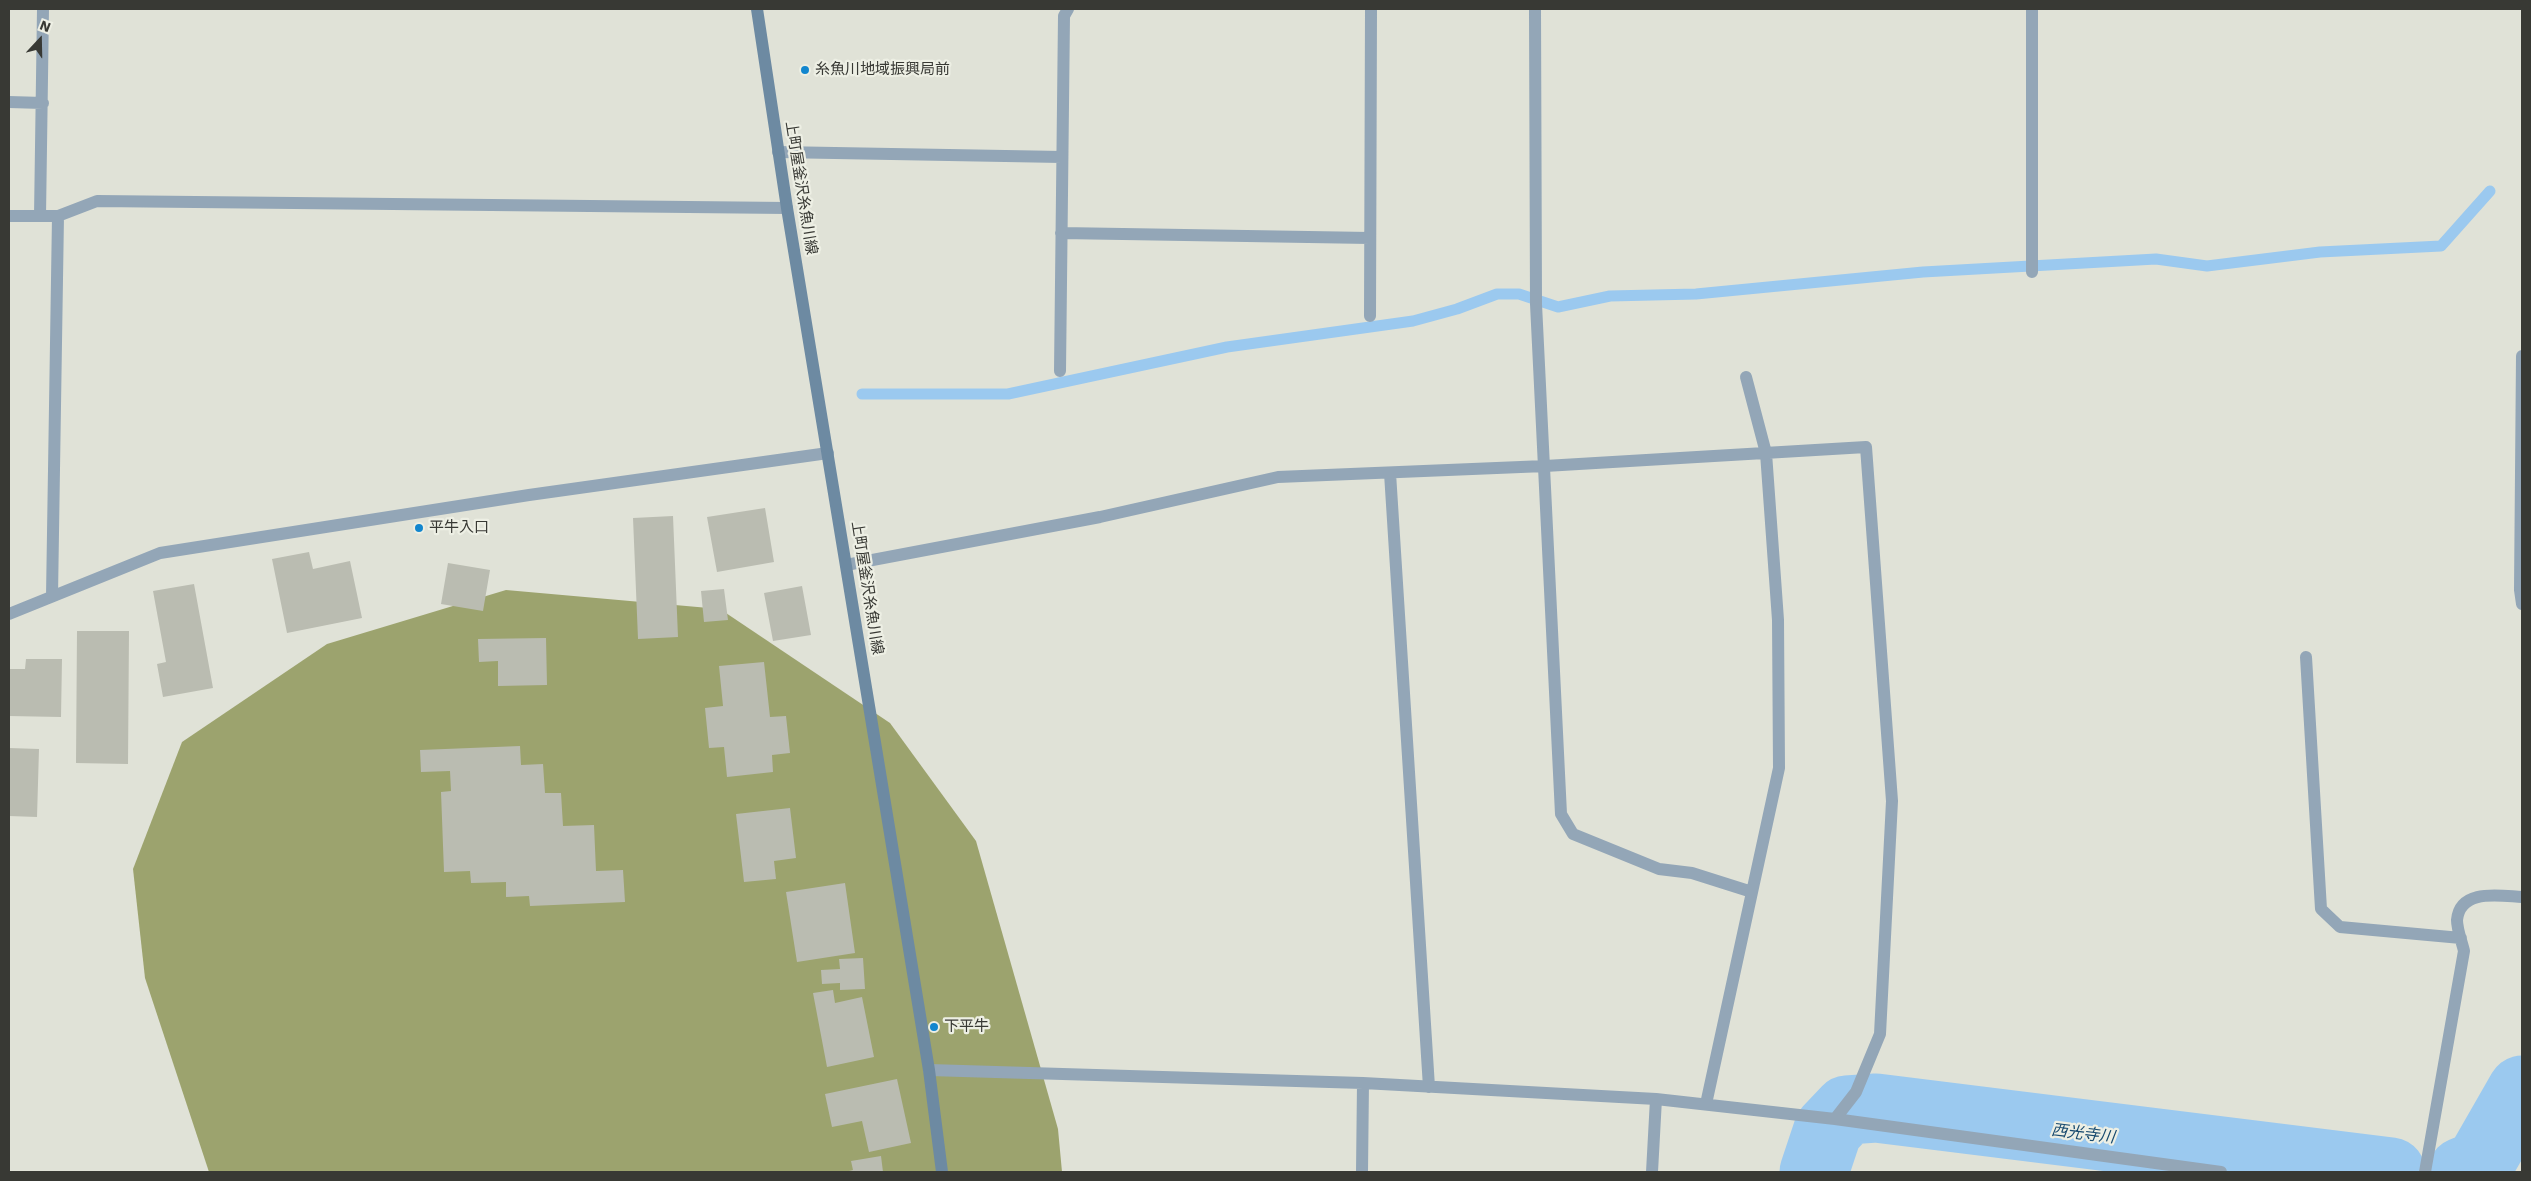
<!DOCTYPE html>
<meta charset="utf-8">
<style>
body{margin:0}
#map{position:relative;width:2531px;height:1181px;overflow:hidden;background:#e0e2d7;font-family:"Work Sans",sans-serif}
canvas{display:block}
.frame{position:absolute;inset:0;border:10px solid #383934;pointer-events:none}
.north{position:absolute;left:15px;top:15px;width:50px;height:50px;-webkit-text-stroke:4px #edefe4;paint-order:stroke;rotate:21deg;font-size:14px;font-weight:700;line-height:20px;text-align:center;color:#383934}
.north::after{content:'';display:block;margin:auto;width:18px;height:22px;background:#383934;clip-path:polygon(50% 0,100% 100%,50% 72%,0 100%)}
</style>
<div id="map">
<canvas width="2531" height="1181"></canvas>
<div class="frame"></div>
<div class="north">N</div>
</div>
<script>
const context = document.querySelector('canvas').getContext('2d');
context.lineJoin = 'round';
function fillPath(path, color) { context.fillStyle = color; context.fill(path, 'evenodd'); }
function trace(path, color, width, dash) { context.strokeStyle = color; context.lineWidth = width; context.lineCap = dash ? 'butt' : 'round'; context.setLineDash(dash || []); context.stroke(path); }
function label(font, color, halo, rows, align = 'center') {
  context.font = font + ' "Work Sans","Noto Sans JP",sans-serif'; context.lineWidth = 4.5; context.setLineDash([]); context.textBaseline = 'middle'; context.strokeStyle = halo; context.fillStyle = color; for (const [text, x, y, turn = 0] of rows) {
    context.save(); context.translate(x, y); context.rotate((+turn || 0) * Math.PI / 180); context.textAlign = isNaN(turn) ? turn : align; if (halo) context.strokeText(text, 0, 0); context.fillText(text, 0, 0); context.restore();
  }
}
const forest = new Path2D(`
 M506,590l214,19 170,114 86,118 82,288 4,43h-853l-64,-194 -12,-109 49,-127 145,-98z`);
const stream = new Path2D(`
 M862,394h146l219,-47 186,-26 44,-12 40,-15h22l39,13 52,-11 86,-2 227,-22 233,-13 51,7 113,-14 121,-6 49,-55`);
const river = new Path2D(`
 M1814,1172l14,-42 19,-20 29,-2 515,64
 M2462,1172l17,-7 43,-75`);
const building = new Path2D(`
 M765,508l9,54 -57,10 -10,-55z
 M673,516l5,121 -40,2 -5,-121z
 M309,552l4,17 37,-8 12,57 -75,15 -15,-74z
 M448,563l42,7 -7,41 -42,-7z
 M194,584l19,104 -50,9 -6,-33 9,-2 -13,-71z
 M802,586l9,49 -38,6 -9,-48z
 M724,589l4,31 -24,2 -3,-31z
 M77,631h52l-1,133 -52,-1z
 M546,638l1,47 -49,1v-25l-19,1 -1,-23z
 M26,659h36l-1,58 -52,-1v-47h16z
 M764,662l6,55 16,-1 4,37 -18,2 1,17 -46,5 -3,-30 -15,1 -4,-40 18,-2 -4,-40z
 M520,746l1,19 22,-1 2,29h16l2,33 31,-1 2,46 27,-1 2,32 -95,4 -1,-10 -23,1v-15l-35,1 -1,-12 -26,1 -3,-80 10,-1 -1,-20 -29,1 -1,-22z
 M9,748l30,1 -2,68 -28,-1z
 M790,808l6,50 -22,3 2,18 -32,3 -8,-68z
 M845,883l10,70 -58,9 -11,-70z
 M863,958l2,31 -25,1v-7l-18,1 -1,-14 19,-1 -1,-10z
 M833,990l2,13 27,-6 12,60 -47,10 -14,-74z
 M897,1079l14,64 -42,9 -7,-31 -30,6 -7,-33z
 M881,1156l2,16h-38l8,-2 -2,-9z`);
const service = new Path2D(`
 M9,102l34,1
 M40,216l3,-207`);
const minor = new Path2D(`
 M1535,9l1,295 25,510 12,20 86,35 33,4 60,19
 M778,152l284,5
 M9,216h49l39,-15 690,7
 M1061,233l309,5
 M2032,272v-263
 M1370,316l1,-307
 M2522,356l-2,234 2,14
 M1060,371l4,-355 4,-7
 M1390,473l39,614
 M846,565l254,-48 178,-40 267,-11 321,-19 26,354 -12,233 -24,58 -21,27
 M52,596l6,-380
 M9,614l151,-61 369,-58 299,-42
 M2306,657l15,252 19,18 121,11
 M929,1070l434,13 293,16 179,20 386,53
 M1706,1104l73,-336 -1,-148 -12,-167 -20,-76
 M1362,1172l1,-89
 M1652,1172l4,-73
 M2425,1172l39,-221c-2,-9 -7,-21 -7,-31 3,-32 43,-24 65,-23`);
const secondary = new Path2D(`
 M757,9l30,199 142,862 13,102`);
const markers = [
 [805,70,5,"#1286ce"],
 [419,528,5,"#1286ce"],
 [934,1027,5,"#1286ce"]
];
const poiNames = [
 ["糸魚川地域振興局前",815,70],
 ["平牛入口",429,528],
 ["下平牛",944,1027]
];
const streetNames = [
 ["上町屋釜沢糸魚川線",801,188,81],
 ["上町屋釜沢糸魚川線",867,588,81]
];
const waterNames = [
 ["西光寺川",2083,1134,7]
];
fillPath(forest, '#9ca36e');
trace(stream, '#9bc9ef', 11);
trace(river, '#9bc9ef', 69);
fillPath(building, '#babcb1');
trace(service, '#93a6b7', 12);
trace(minor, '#93a6b7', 12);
trace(secondary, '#6d8aa2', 12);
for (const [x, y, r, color] of markers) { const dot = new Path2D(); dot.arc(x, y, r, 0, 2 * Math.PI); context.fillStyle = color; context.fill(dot); trace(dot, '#edefe4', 2); }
label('15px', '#383934', '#edefe4', poiNames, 'left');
label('15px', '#383934', '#edefe4', streetNames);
label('italic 16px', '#174a6f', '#edefe4', waterNames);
</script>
